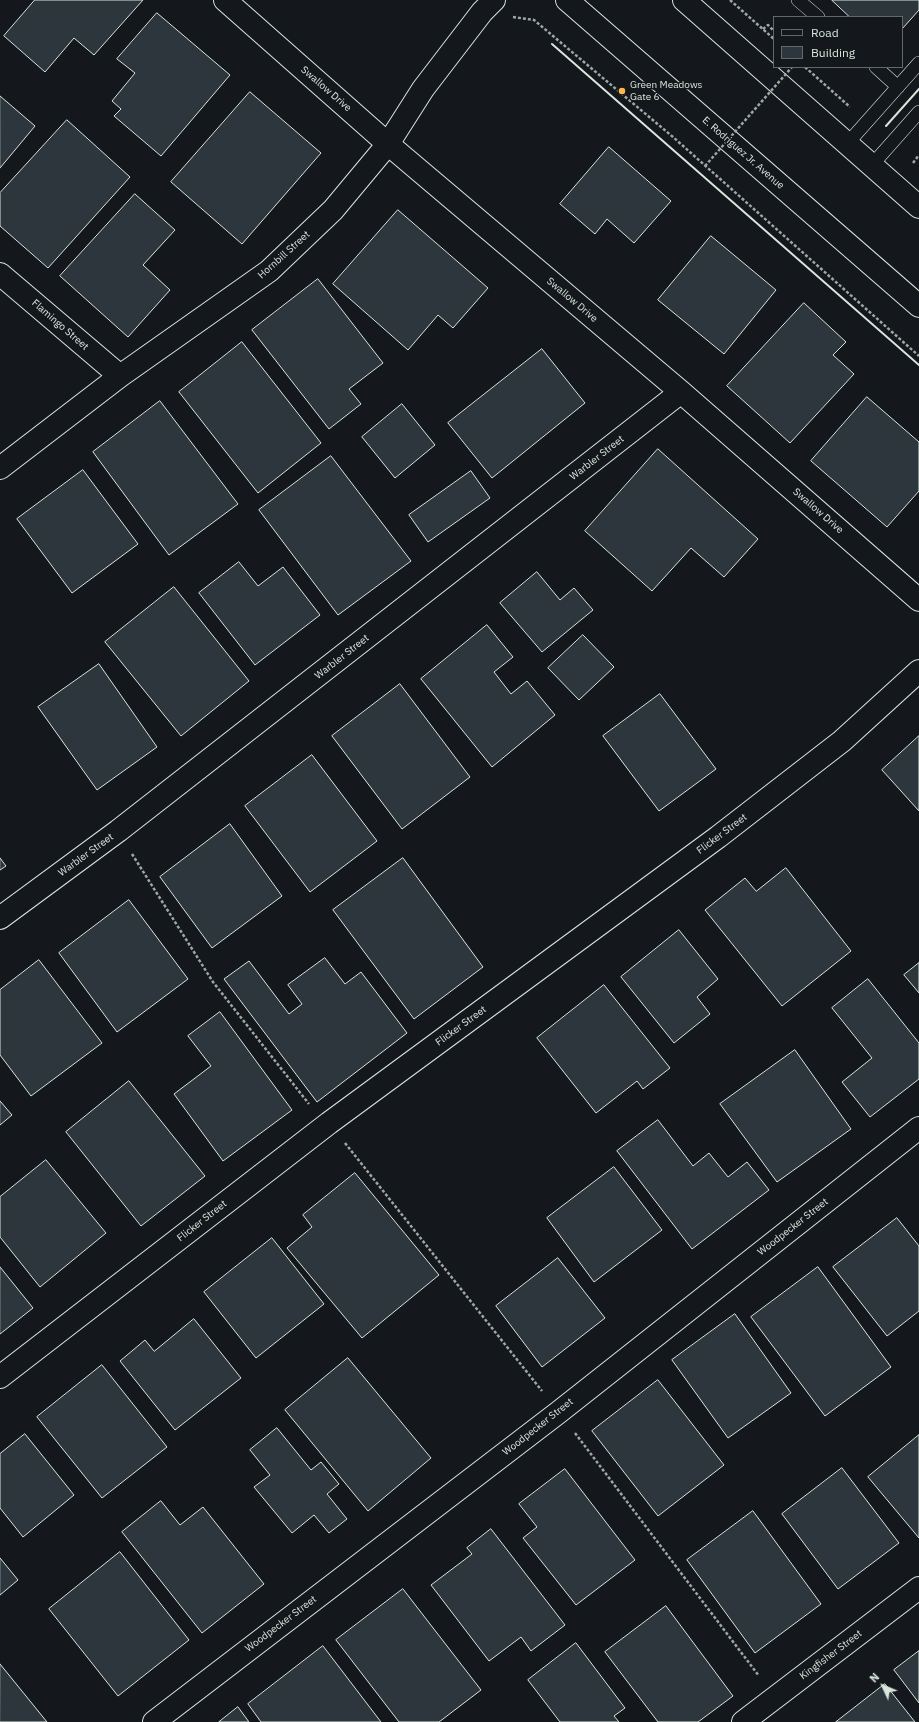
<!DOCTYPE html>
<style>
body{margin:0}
#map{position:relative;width:919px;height:1722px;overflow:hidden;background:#14181c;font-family:"IBM Plex Sans",sans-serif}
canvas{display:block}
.legend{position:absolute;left:773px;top:16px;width:130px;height:52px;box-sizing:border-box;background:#14181c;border:1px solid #626a69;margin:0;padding:5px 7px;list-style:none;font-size:12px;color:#d8e6dc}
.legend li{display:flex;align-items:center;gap:8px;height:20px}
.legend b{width:20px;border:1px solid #626a69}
.north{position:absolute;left:863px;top:1666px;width:40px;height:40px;-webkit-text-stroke:3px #14181c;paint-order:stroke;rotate:314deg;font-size:11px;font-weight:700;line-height:16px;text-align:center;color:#d8e6dc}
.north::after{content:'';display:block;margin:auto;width:14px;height:18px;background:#d8e6dc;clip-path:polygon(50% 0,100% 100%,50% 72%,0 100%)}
</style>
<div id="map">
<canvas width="919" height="1722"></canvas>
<ul class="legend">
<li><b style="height:5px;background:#14181c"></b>Road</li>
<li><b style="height:11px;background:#2c363c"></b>Building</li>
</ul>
<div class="north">N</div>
</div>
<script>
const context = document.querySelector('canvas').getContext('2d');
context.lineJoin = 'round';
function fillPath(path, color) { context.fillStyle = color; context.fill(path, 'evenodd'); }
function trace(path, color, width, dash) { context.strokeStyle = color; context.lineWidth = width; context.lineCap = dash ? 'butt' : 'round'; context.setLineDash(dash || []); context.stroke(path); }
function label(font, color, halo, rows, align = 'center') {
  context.font = font + ' "IBM Plex Sans",sans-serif'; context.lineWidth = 3; context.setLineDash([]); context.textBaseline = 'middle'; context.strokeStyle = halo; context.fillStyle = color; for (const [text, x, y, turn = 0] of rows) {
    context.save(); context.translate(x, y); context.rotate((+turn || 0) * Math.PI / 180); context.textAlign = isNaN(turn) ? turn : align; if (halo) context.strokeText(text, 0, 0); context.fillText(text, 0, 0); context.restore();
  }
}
const building = new Path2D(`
 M35,0h108l-49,55 -20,-17 -29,34 -41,-36z
 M832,0h87v10l-17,19v-12h-52z
 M157,13l73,62 -69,81 -47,-40 7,-7 -9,-8 23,-28 -18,-14z
 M250,92l71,61 -79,91 -71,-62z
 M0,96l35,30 -35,42z
 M67,120l63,57 -82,91 -48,-42v-33z
 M609,147l62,54 -37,42 -27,-24 -12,15 -35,-30z
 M135,194l40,36 -32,35 27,25 -42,47 -68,-61z
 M398,210l90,78 -35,40 -15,-13 -30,35 -75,-66z
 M711,236l65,54 -52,64 -66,-54z
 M318,279l65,84 -34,26 12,15 -32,25 -77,-99z
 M804,303l42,39 -13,13 21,19 -64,69 -63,-57z
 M242,342l79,101 -63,50 -79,-101z
 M542,349l43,54 -93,75 -44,-55z
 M867,397l52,45v49l-32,36 -76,-66z
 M160,401l78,103 -69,51 -76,-103z
 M402,404l33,41 -40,33 -33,-41z
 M658,449l100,90 -34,38 -33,-29 -39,43 -67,-60z
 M331,456l80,105 -73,54 -79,-105z
 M83,470l55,74 -66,49 -55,-74z
 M471,471l19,27 -62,44 -19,-27z
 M239,562l19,24 25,-19 37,48 -65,50 -56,-72z
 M537,572l23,28 14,-12 19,22 -51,42 -42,-49z
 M174,587l75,94 -68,55 -76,-94z
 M487,625l26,32 -19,15 17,22 16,-13 28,34 -63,52 -71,-88z
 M583,635l31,32 -35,33 -31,-32z
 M99,664l58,83 -60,43 -59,-83z
 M400,684l70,93 -68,52 -70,-93z
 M660,694l56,75 -57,42 -56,-75z
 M919,736v75l-37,-41z
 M312,755l65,86 -67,51 -65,-86z
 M230,824l52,72 -70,52 -52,-71z
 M0,858l6,8 -6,4z
 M403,858l80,109 -69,52 -81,-109z
 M786,868l65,83 -69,55 -77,-96 40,-32 11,13z
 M129,900l59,79 -71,53 -58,-79z
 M679,930l39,49 -21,18 13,17 -36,29 -53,-66z
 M325,958l20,26 16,-12 46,61 -90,69 -93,-123 25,-18 40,53 13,-10 -14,-19z
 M39,960l63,83 -71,53 -31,-41v-65z
 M919,963v30l-15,-18z
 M868,979l51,64v36l-49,38 -28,-35 30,-24 -40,-50z
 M604,985l66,83 -27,21 -6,-8 -41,32 -59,-75z
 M220,1012l72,98 -69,51 -49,-67 37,-28 -23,-30z
 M795,1050l56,79 -74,53 -57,-78z
 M129,1081l76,95 -64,50 -75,-94z
 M0,1101l12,14 -12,10z
 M658,1120l35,46 16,-13 19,24 19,-15 22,28 -77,59 -75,-98z
 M46,1160l60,73 -66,54 -40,-50v-40z
 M614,1167l48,63 -68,52 -47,-64z
 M355,1173l84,102 -77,63 -75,-90 25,-21 -9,-12z
 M897,1218l22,28v65l-32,25 -54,-69z
 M272,1238l52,66 -68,54 -52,-66z
 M558,1258l47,60 -63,49 -46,-61z
 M0,1267l33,41 -33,26z
 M818,1267l73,100 -66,49 -74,-99z
 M735,1314l56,79 -63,45 -56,-78z
 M194,1319l47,59 -66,52 -55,-69 25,-21 9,11z
 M348,1358l83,100 -63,53 -83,-101z
 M102,1365l65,82 -65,51 -65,-81z
 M658,1380l66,85 -66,51 -66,-85z
 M277,1428l34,42 10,-8 18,22 -12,10 20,25 -18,14 -15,-18 -22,18 -38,-46 16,-12 -20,-25z
 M25,1434l49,61 -51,42 -23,-29v-54z
 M919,1435v103l-51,-61z
 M842,1468l57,75 -61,46 -56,-75z
 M565,1469l70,91 -59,45 -53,-67 14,-11 -18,-23z
 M161,1501l19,24 23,-18 61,77 -62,49 -80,-101z
 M753,1511l68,93 -66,49 -68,-93z
 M491,1529l74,96 -34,26 -10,-14 -32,24 -58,-76 41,-31 -5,-6z
 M120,1552l69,88 -71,56 -69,-87z
 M0,1558l18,22 -18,15z
 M403,1589l78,101 -42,32h-40l-63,-82z
 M666,1606l67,90 -35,26h-40l-53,-70z
 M576,1643l49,65 -11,8 5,6h-59l-32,-42z
 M323,1646l58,76h-120l-13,-18z
 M919,1651v52l-25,-33z
 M0,1664l47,58h-47z
 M885,1684l30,38h-79z
 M238,1707l11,15h-30z`);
const path = new Path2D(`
 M730,0l44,39
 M513,17l21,3 139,117 246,219
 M763,29l5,-4 6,6
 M805,67l45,40
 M913,163l6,-8
 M132,854l81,128 96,122
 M345,1143l197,248
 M575,1433l184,243`);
const service = new Path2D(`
 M798,0l20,17
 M876,67l22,20
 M847,144l72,-81
 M872,165l47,-53`);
const minor = new Path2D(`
 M225,0l163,144 293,248 238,208
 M0,274l120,102
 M0,468l120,-92 149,-105 64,-61 55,-66 35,-55 59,-77 12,-12
 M0,918l118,-87 563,-439
 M0,1377l329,-254 389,-286 124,-96 77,-70
 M154,1722l405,-310 360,-284
 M743,1722l176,-134`);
const primary = new Path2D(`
 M567,0l352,306
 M684,0l235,207`);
const pathBridge = new Path2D(`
 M705,166l87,-99`);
const wall = new Path2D(`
 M552,44l367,321
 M886,126l33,-37`);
const markers = [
 [622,91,4,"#ffb74d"]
];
const poiNames = [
 ["Green Meadows",630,85],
 ["Gate 6",630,97]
];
const streetNames = [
 ["Swallow Drive",326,89,41],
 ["E. Rodriguez Jr. Avenue",743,153,41],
 ["Hornbill Street",284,255,-42],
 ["Swallow Drive",572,300,40],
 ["Flamingo Street",60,325,41],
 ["Warbler Street",597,458,-38],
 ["Swallow Drive",818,511,41],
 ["Warbler Street",342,657,-38],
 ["Flicker Street",722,834,-37],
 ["Warbler Street",86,855,-36],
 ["Flicker Street",461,1026,-36],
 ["Flicker Street",202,1221,-38],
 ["Woodpecker Street",793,1227,-38],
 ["Woodpecker Street",538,1427,-38],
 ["Woodpecker Street",281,1624,-37],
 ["Kingfisher Street",831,1655,-37]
];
fillPath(building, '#2c363c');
trace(building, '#d8e6dc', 1);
trace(service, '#d8e6dc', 14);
trace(minor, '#d8e6dc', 24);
trace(primary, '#d8e6dc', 24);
trace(path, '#9da8a2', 2.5, [3, 2]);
trace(service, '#14181c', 13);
trace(minor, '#14181c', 22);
trace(primary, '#14181c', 22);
trace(pathBridge, '#9da8a2', 2.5, [3, 2]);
trace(wall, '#d8e6dc', 2);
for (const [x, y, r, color] of markers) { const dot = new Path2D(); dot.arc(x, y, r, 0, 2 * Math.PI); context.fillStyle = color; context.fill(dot); trace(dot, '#14181c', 1.5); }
label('10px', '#d8e6dc', '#14181c', poiNames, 'left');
label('10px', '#d8e6dc', '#14181c', streetNames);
</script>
